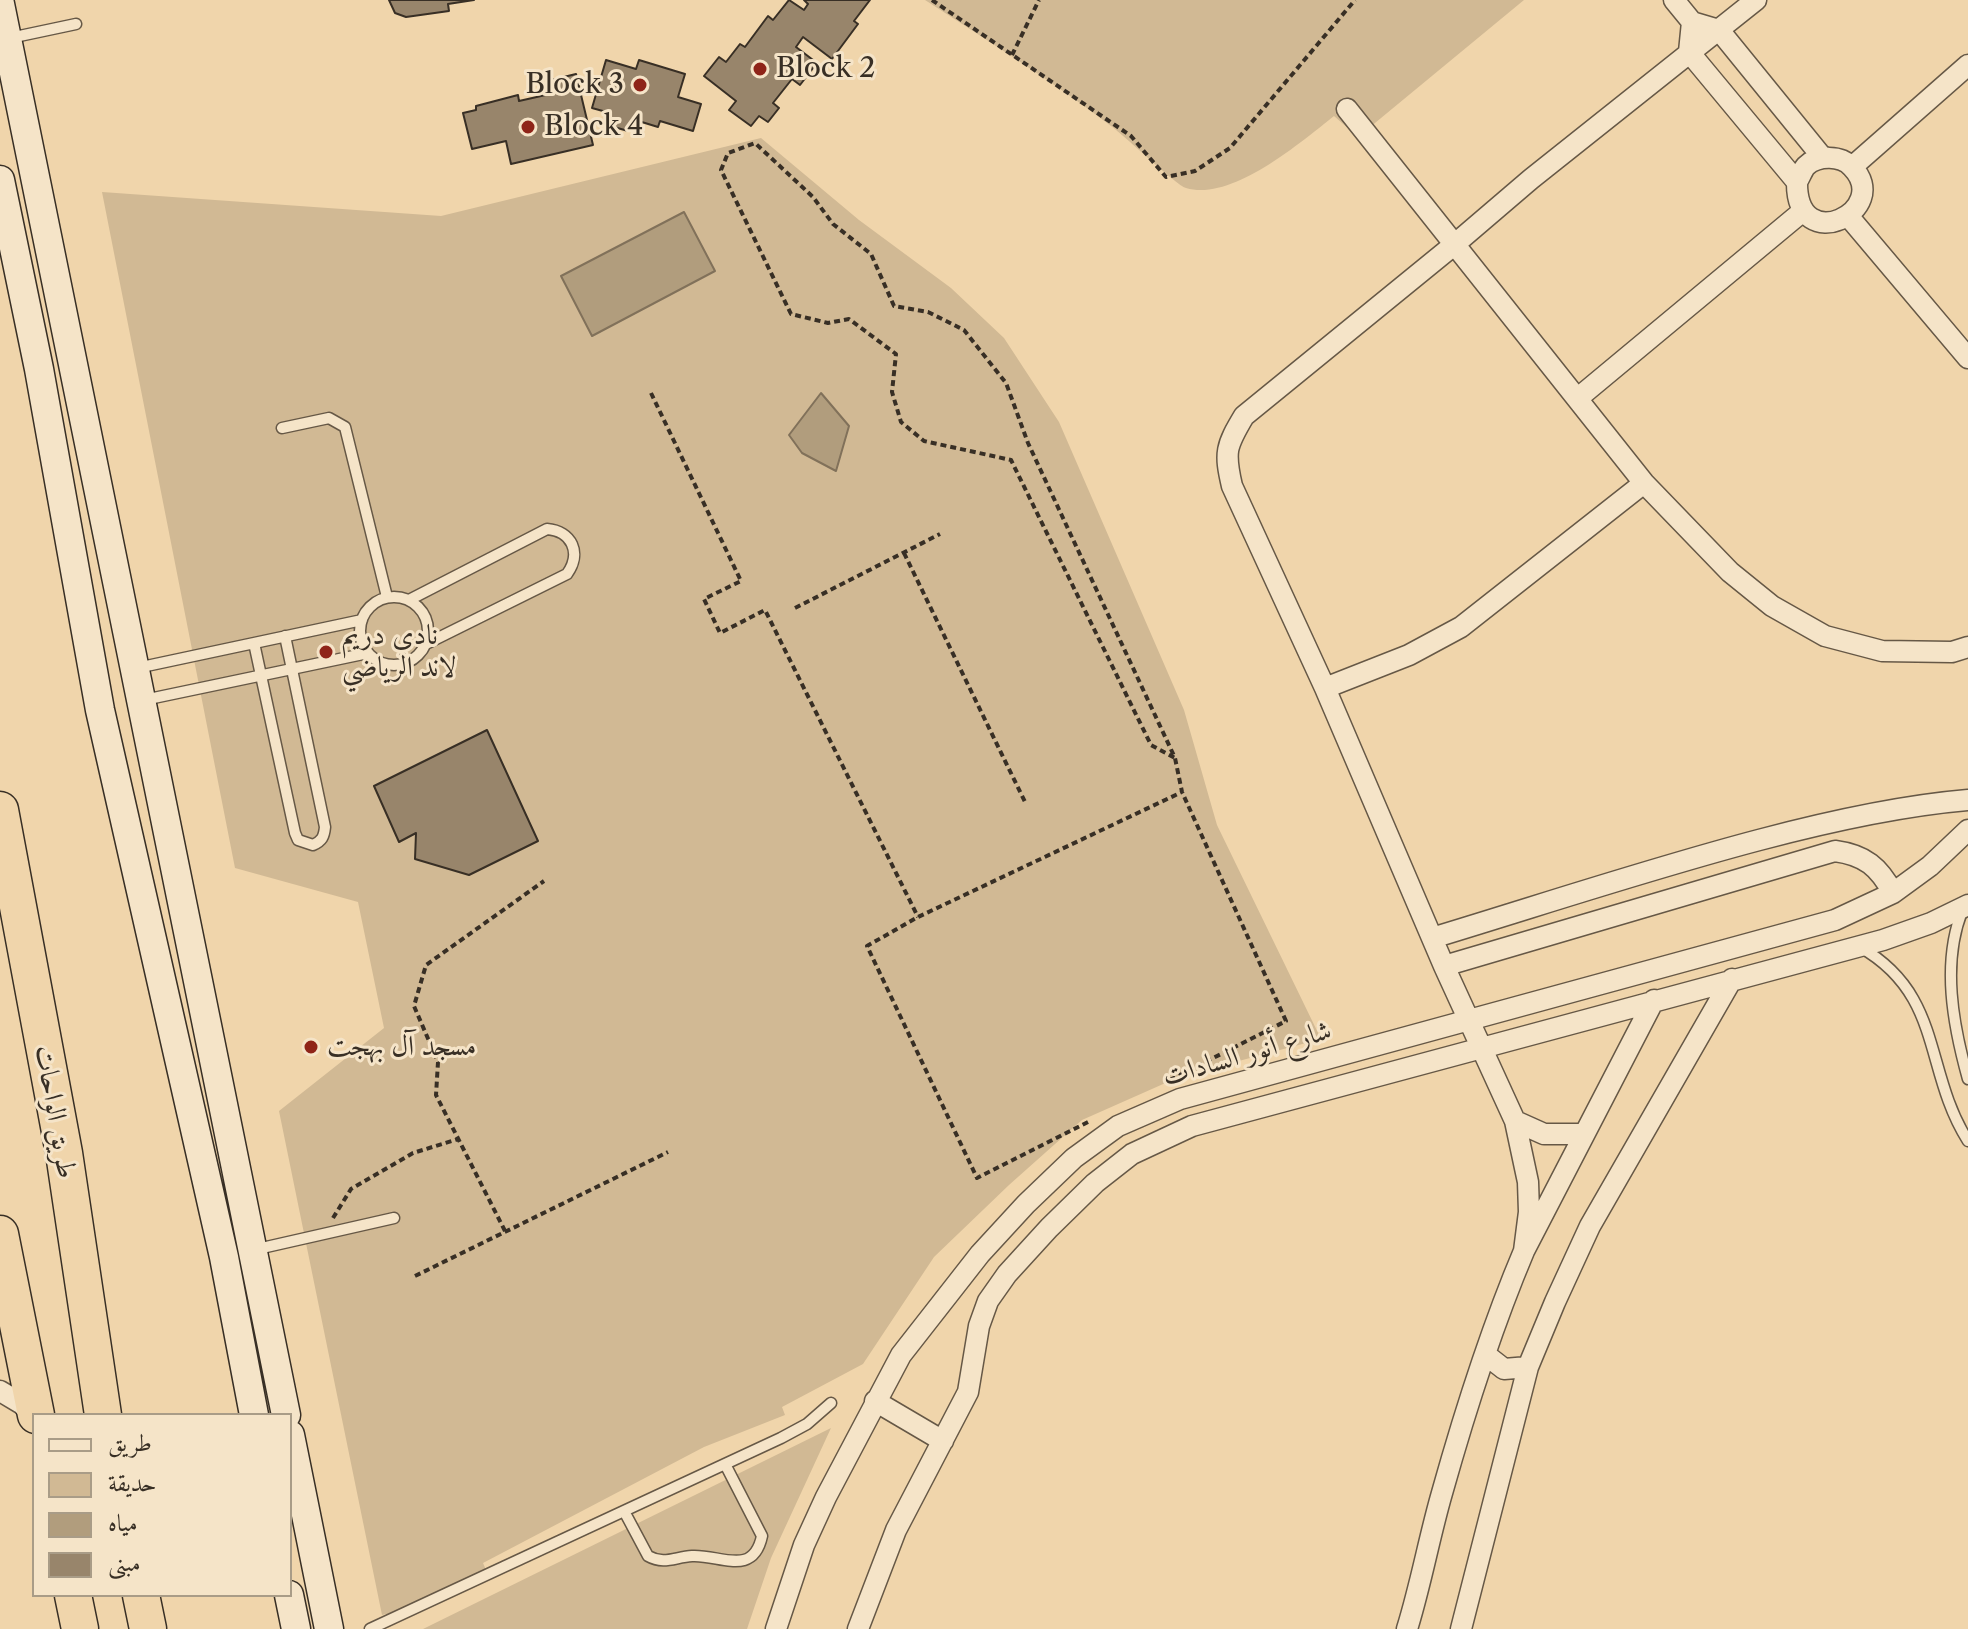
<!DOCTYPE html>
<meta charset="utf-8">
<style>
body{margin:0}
#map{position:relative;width:1968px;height:1629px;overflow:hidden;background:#f0d5ab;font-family:"Libre Caslon Text",Amiri,serif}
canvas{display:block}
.legend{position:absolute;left:32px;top:1413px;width:260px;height:184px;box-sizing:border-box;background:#f5e4c8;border:2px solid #a99c87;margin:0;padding:10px 14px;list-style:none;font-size:24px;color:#382f25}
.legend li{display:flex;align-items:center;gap:16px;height:40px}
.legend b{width:40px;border:2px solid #a99c87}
</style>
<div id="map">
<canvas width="1968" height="1629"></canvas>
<ul class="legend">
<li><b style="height:10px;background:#f5e4c8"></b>طريق</li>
<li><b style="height:22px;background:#d1b994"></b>حديقة</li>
<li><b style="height:22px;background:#b19d7d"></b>مياه</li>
<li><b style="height:22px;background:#98856b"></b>مبنى</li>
</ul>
</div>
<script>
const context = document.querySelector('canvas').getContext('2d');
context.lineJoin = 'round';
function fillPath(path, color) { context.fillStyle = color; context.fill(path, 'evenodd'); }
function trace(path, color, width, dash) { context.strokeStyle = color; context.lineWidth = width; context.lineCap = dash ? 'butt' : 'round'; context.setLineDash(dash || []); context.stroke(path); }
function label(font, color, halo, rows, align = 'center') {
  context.font = font + ' "Libre Caslon Text",Amiri,serif'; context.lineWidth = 6; context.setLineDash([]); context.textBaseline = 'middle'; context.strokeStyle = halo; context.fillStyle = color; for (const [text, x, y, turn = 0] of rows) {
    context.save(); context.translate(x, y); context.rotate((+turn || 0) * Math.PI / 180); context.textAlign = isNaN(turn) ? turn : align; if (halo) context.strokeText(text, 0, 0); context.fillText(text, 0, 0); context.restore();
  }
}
const green = new Path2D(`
 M925,0h599l-166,137 -24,-21c-33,26 -102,86 -148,72 -10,-3 -61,-52 -75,-62 -60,-46 -123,-85 -186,-126z
 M761,138l98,82 92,68 53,50 55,84 125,288 33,115 104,214 -142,38 -97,43 -73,65 -75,72 -71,107 -81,43 3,8 -81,32 -221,116 6,14 -100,50 -3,-13 -4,1 -103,-504 105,-83 -26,-126 -123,-34 -133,-676 339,24z
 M831,1428l-60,130 -24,71h-324z`);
const water = new Path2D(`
 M684,212l31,59 -123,65 -31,-60z
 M821,393l28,33 -13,45 -34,-18 -13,-18z`);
const building = new Path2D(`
 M389,0h85l-26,4 1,7 -43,6 -11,-4z
 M789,0l15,10 4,-6 -4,-4h66l-16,21 4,3 -26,35 -29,-22 -7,10 21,16 -17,22 -8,-6 -19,24 6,5 -11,14 -9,-6 -8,10 -22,-16 7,-9 -32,-25 15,-19 7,5 14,-18 5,3 23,-31 5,4z
 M606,60l30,9 3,-9 46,14 -7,23 23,7 -8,27 -33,-10 -2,6 -26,-8 -4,12 -21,-6 3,-12 -18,-5z
 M576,74l17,71 -82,19 -5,-23 -34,8 -9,-36 13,-3v-4l42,-11 1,6 31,-7 -3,-13z
 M487,730l51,111 -69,34 -54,-16 1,-26 -17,9 -25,-56z`);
const path = new Path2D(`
 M932,0l199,136 35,41 29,-6 35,-23 125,-148
 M1012,55l27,-55
 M651,393l90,188 -37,18 16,34 45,-23 153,307
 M904,553l122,251
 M795,608l145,-74
 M1170,1080l116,-59 -104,-229 -7,-34 -147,-315 -22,-60 -42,-53 -36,-18 -34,-6 -23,-52 -38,-30 -20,-27 -58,-54 -27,10 -7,17 70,144 37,9 21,-4 47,35 -4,38 9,30 23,19 87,19 140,285 24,13
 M1088,1122l-111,56 -110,-232 51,-29 264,-125
 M333,1218l18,-29 62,-36 45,-14
 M505,1231l-69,-136 2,-33 -24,-56 12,-41 118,-84
 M415,1276l253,-124`);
const lane = new Path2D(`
 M10,38l66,-14
 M282,428l47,-10 16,9 42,170
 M360 631a34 34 0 1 1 68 0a34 34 0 1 1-68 0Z
 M409,600l138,-71c25,2 35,24 20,45l-141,70
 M254,643l41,190 3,7 15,5c9,-4 11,-8 12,-18l-40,-191
 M137,668l225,-48
 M144,700l224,-47
 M1963,909c-22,53 -10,116 5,170
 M1860,947c84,48 63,123 108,194
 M253,1250l141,-32
 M624,1511l24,45c16,9 27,1 44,0 27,-2 61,22 70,-20l-37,-72
 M370,1629l411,-191 26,-14 24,-21`);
const street = new Path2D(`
 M1674,0l18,22 27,8 104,128
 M1692,22l-3,30 108,130c-1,77 97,28 55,-15 -11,-12 -34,-12 -46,-1 -3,3 -6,11 -9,16
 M1347,109l297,374 86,89 42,34 53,30 57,15 70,1 16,-5
 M1852,167l116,-102
 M1849,217l119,141
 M1578,398l225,-187
 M1325,688l84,-33 52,-28 183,-144
 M1432,938c109,-33 217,-69 327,-98 68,-18 138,-34 209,-40
 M1444,966l391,-115c30,4 44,16 58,42
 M1515,1121l29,13h40
 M1524,1251l5,-39 -1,-30 -13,-61 -71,-155 -119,-278 -93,-202c-8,-34 -6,-40 12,-70l211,-172 76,-65 225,-179
 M1486,1355l18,14 24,-2
 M0,1391l22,13 12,13
 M875,1401l68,40
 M776,1629l28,-84 22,-48 75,-142 79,-101 46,-50 48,-46 44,-32 62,-27 655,-179 58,-27 37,-27 38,-36
 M858,1629l38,-99 72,-138 11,-66 9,-25 19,-27 42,-46 46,-45 37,-29 60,-28 691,-186 48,-17 37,-18
 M1407,1629c14,-45 22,-91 35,-136 23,-82 49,-164 82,-242l130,-251
 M1461,1629l67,-262 27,-65 35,-76 142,-247`);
const secondary = new Path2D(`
 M0,4l286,1411
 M0,180l39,189 61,341 124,547 30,158
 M290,1435l39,194
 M289,1595l7,34`);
const highway = new Path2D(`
 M0,810l64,343 39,262
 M0,1234l36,181
 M73,1595l7,34
 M141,1595l7,34`);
const markers = [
 [760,69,8,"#8f2418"],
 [640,85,8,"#8f2418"],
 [528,127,8,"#8f2418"],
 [326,652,8,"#8f2418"],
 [311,1047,8,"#8f2418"]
];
const poiNames = [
 ["Block 2",776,69],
 ["Block 3",624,85,"right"],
 ["Block 4",544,127],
 ["نادي دريم",342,636],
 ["لاند الرياضي",342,668],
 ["مسجد آل بهجت",327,1047]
];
const streetNames = [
 ["شارع أنور السادات",1247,1054,-16],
 ["طريق الواحات",55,1112,80]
];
fillPath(green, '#d1b994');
fillPath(water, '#b19d7d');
trace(water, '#81715a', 2);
fillPath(building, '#98856b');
trace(building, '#382f25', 2);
trace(lane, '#665846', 13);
trace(street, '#665846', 23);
trace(secondary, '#382f25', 31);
trace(highway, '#382f25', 39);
trace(path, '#382f25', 4, [6, 4]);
trace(lane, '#f5e4c8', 10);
trace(street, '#f5e4c8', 20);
trace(secondary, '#f5e4c8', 28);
trace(highway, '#f0d5ab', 36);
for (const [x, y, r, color] of markers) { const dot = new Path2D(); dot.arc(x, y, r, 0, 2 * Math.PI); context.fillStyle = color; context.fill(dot); trace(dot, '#f5e4c8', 3); }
label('28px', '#382f25', '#f5e4c8', poiNames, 'left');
label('28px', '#382f25', '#f5e4c8', streetNames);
</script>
